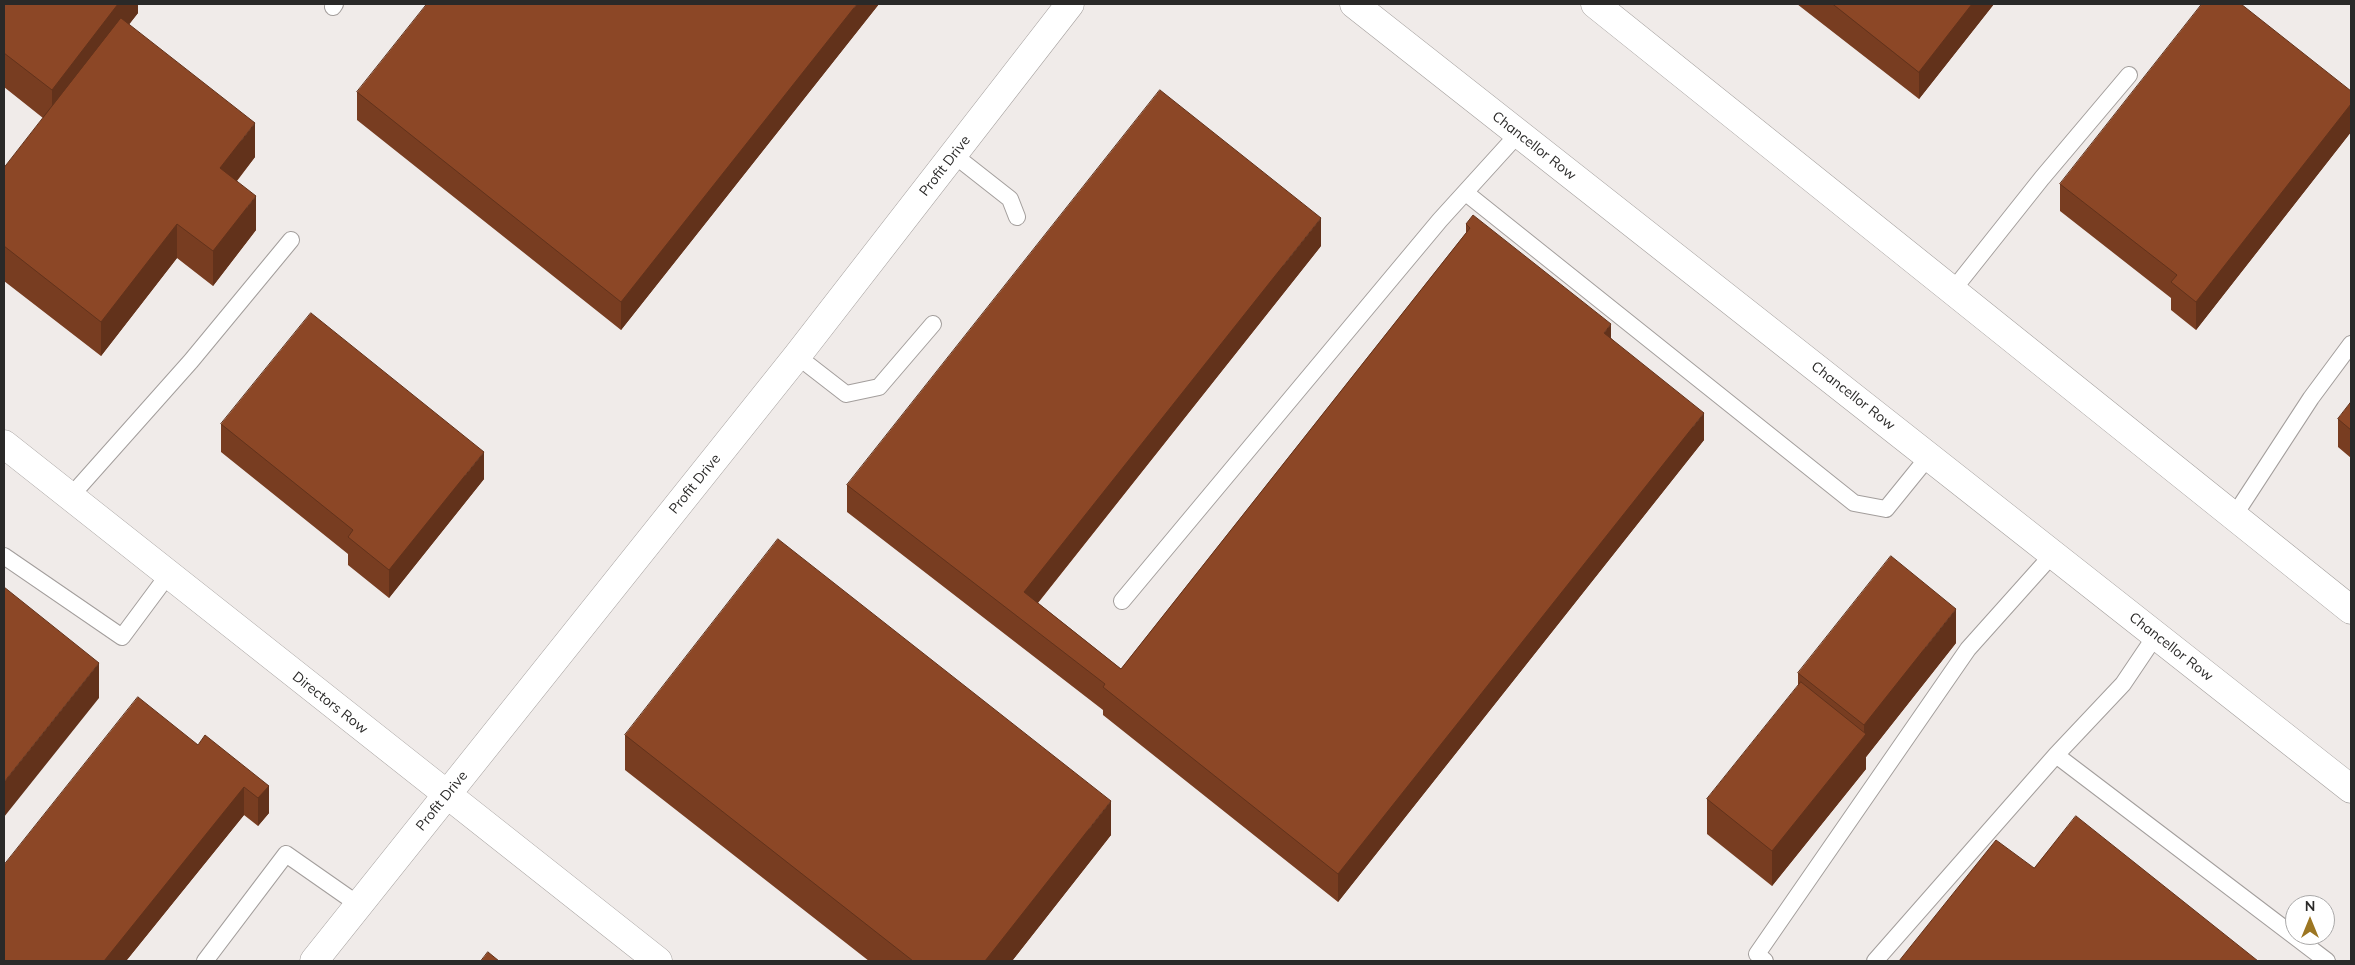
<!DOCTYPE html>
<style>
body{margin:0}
#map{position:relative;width:2355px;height:965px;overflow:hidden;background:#f0ebe9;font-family:Mulish,sans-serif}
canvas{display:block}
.frame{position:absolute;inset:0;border:5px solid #2a2928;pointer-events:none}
.north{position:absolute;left:2285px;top:895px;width:50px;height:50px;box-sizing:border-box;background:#fff;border:1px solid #aaa9a9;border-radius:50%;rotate:0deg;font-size:14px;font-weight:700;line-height:20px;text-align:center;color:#2a2928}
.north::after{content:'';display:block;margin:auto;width:18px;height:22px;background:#9c7622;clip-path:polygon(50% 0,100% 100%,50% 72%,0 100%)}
</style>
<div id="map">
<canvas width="2355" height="965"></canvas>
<div class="frame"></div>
<div class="north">N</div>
</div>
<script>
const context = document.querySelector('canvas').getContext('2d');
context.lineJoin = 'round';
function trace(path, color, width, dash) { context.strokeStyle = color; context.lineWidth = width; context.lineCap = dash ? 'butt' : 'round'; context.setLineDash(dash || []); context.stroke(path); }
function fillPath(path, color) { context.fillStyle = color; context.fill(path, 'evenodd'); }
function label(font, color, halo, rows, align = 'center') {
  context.font = font + ' Mulish,sans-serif'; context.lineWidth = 5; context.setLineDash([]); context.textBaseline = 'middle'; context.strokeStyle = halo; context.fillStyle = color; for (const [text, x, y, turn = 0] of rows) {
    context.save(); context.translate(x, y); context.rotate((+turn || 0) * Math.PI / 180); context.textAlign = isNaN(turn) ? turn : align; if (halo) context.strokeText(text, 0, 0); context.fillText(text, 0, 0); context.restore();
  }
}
const service = new Path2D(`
 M333,7l2,-3
 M954,155l56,44 7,18
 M1466,193l388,310 32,6 43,-53
 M1953,290l89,-112 87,-103
 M797,356l49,38 33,-7 54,-63
 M70,497l121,-136 100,-121
 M2234,516l77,-118 40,-54
 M4,556l118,81 46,-62
 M1122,601l318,-381 79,-87
 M2056,755l271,206
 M205,961l81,-107 73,51
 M1765,961l-8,-7 211,-305 85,-95
 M1875,961l181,-206 67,-71 33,-49`);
const minor = new Path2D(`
 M1354,4l997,785
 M1595,4l756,606
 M4,444l654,517
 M314,961l483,-605 273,-352`);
const wall = new Path2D(`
 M4,4h134v9l-9,11 126,133 -18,24 19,49 -43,56 -36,-28 -76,98 -97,-75v-113l39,-50 -39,-31z
 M879,4l-258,326 -264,-210v-28z
 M1797,4h197l-75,95z
 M2351,91v41l-155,198 -25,-20v-12l-111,-87v-27z
 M1466,224l145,114 93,102 -366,462 -235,-187v-5l-256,-198v-27l474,-239 -283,357 83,66 345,-436z
 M2351,402v56l-13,-11v-28z
 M221,424l263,55 -95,119 -41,-33v-11l-127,-102z
 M1956,643l-90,114v12l-94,117 -65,-52v-35l91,-113v-13z
 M625,735l486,100 -99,126h-143l-244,-191z
 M198,745l71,41v27l-11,13 -14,-11 -118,146h-122z`);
const shadedWall = new Path2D(`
 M118,4h20v9l-86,111v-34z
 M857,4h22l-258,326v-28z
 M1972,4h22l-75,95v-27z
 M2351,104v28l-155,198v-28z
 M255,123v34l-35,45v-34z
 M256,196v34l-43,56v-35z
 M1321,218v28l-297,374v-28z
 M177,224v34l-76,98v-34z
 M1611,324v28l-7,-19z
 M1704,413v27l-366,462v-28z
 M484,452v27l-95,119v-28z
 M1956,609v34l-90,114v12l-94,117v-35l92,-114v-12z
 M99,663v35l-95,119v-35z
 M269,786v27l-11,13v-28z
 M244,787v28l-118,146h-22z
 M1111,801v34l-99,126h-27z`);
const building = new Path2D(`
 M4,4h114l-66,86 -48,-37z
 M427,4h430l-236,298 -264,-210z
 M1833,4h139l-53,68z
 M2202,4h39l110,87v13l-155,198 -25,-20 6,-7 -117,-91z
 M121,18l134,105 -35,45 36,28 -43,55 -36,-27 -76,98 -97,-76v-78z
 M1160,90l161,128 -297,374 97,77 349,-441 -4,-4 7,-9 138,109 -7,9 100,80 -366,461 -235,-187 2,-3 -258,-199z
 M311,313l173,139 -95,118 -41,-33 5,-7 -132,-106z
 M2351,402v28l-13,-11z
 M778,539l333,262 -126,160h-72l-288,-226z
 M1891,556l65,53 -92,116 -66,-52z
 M4,587l95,76 -95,119z
 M1801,682l65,52 -94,117 -65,-52z
 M138,697l60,48 7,-10 64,51 -11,12 -14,-11 -140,174h-100v-96z
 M2076,816l182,145h-359l97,-121 38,28z
 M488,952l11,9h-18z`);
const streetNames = [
 ["Chancellor Row",1534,146,38],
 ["Profit Drive",945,166,-52],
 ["Chancellor Row",1853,396,38],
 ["Profit Drive",695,484,-51],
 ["Chancellor Row",2171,647,38],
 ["Directors Row",330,703,38],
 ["Profit Drive",442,801,-51]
];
trace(service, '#a39e9c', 18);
trace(minor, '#a39e9c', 29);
trace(service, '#fff', 16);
trace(minor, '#fff', 28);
fillPath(wall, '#783d21');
fillPath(shadedWall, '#62321b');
fillPath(building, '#8c4726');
trace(building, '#62321b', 1);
label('14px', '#2a2928', '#fff', streetNames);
</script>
